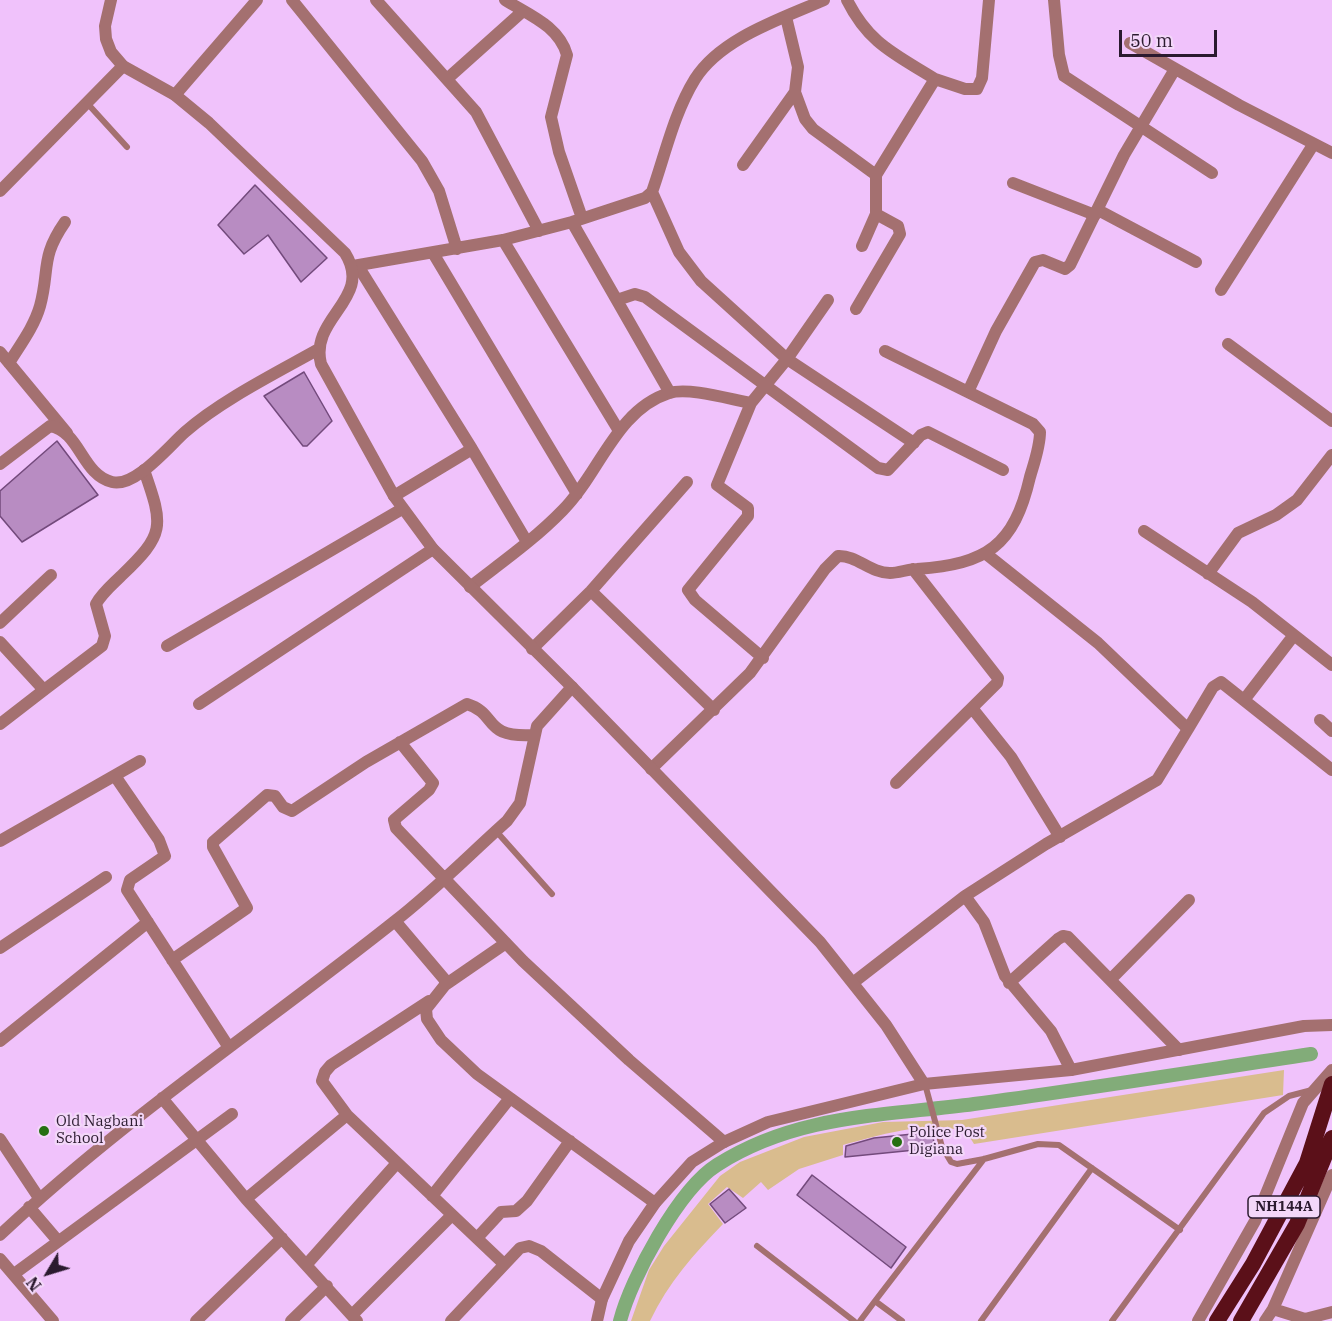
<!DOCTYPE html>
<style>
body{margin:0}
#map{position:relative;width:1332px;height:1321px;overflow:hidden;background:#f0c2fb;font-family:"IBM Plex Serif",serif}
canvas{display:block}
.north{position:absolute;left:18px;top:1243px;width:60px;height:60px;-webkit-text-stroke:4px #f3d7f9;paint-order:stroke;rotate:232deg;font-size:16px;font-weight:700;line-height:24px;text-align:center;color:#2b1a2f}
.north::after{content:'';display:block;margin:auto;width:21px;height:27px;background:#2b1a2f;clip-path:polygon(50% 0,100% 100%,50% 72%,0 100%)}
.scale{position:absolute;left:1119px;top:30px;width:98px;height:27px;box-sizing:border-box;border:3px solid #2b1a2f;border-top:0;padding-left:8px;font-size:18px;line-height:21px;white-space:nowrap;color:#2b1a2f;-webkit-text-stroke:4px #f3d7f9;paint-order:stroke}
</style>
<div id="map">
<canvas width="1332" height="1321"></canvas>
<div class="north">N</div>
<div class="scale">50 m</div>
</div>
<script>
const context = document.querySelector('canvas').getContext('2d');
context.lineJoin = 'round';
function fillPath(path, color) { context.fillStyle = color; context.fill(path, 'evenodd'); }
function trace(path, color, width, dash) { context.strokeStyle = color; context.lineWidth = width; context.lineCap = dash ? 'butt' : 'round'; context.setLineDash(dash || []); context.stroke(path); }
function label(font, color, halo, rows, align = 'center') {
  context.font = font + ' "IBM Plex Serif",serif'; context.lineWidth = 4.5; context.setLineDash([]); context.textBaseline = 'middle'; context.strokeStyle = halo; context.fillStyle = color; for (const [text, x, y, turn = 0] of rows) {
    context.save(); context.translate(x, y); context.rotate((+turn || 0) * Math.PI / 180); context.textAlign = isNaN(turn) ? turn : align; if (halo) context.strokeText(text, 0, 0); context.fillText(text, 0, 0); context.restore();
  }
}
const green = new Path2D(`
 M1284,1070l-1,25 -309,49c-2,-3 -5,-9 -9,-11 -29,-16 -92,4 -122,12v10l-44,14 -31,21 -7,-8 -18,16 -16,-11 -19,17 15,20c-29,30 -55,59 -73,97h-19l18,-51 15,-24 56,-70 20,-14 64,-25 79,-15 79,-2z`);
const canal = new Path2D(`
 M620,1321c11,-43 59,-132 97,-156 80,-51 167,-49 257,-61 112,-15 224,-33 337,-50`);
const building = new Path2D(`
 M255,185l72,73 -26,24 -33,-47 -24,19 -26,-29z
 M304,372l28,49 -25,25h-4l-39,-50z
 M57,441l41,54 -76,47 -22,-26v-25z
 M932,1132l3,16 -90,9 1,-11 28,-8z
 M812,1175l94,72 -15,21 -94,-73z
 M729,1189l17,19 -21,15 -15,-19z`);
const service = new Path2D(`
 M87,103l40,44
 M496,831l56,63
 M925,1084l17,63 9,15 6,2 27,-5 54,-15 21,1 121,85
 M757,1246l97,75
 M860,1321l15,-20
 M902,1321l-27,-20 109,-142
 M981,1321l111,-153
 M1112,1321l152,-208 25,-17 23,-6`);
const minor = new Path2D(`
 M292,0l130,161 17,30 18,58
 M376,0l100,112 63,119
 M505,0c24,15 54,26 62,55l-16,62 8,35 23,66
 M847,0c22,44 48,54 88,79l-59,96v39l-14,32
 M1054,0l5,55 5,21 148,97
 M1130,43l109,62 93,48
 M447,79l76,-68
 M935,79l30,10h12l5,-11 7,-78
 M795,92l10,27 8,10 63,46
 M175,95l82,-95
 M743,165l52,-73 3,-25 -12,-50
 M1013,183l82,32
 M0,191l123,-125
 M652,192l27,60 22,29 86,78 127,84
 M1098,210l98,52
 M572,222l98,171
 M503,240l116,191
 M433,253l144,241
 M353,266l150,-26 69,-18 73,-24 7,-6c13,-37 22,-79 43,-113 26,-41 86,-60 129,-79
 M358,266l114,183 55,93
 M1221,290l92,-145
 M617,300l18,-6 10,3 233,171 10,2 33,-35 7,-3 75,38
 M856,309l44,-75 -2,-8 -22,-12
 M1228,344l104,77
 M885,351l83,41
 M0,352l67,81
 M9,363c11,-18 25,-36 31,-57 10,-37 0,-48 25,-84
 M751,403l-34,82 31,23v8l-60,74 7,10 68,58
 M394,496l78,-47
 M1144,531l108,71 80,63
 M985,553l113,90 90,86 25,-42 8,-5 111,88
 M1208,574l30,-41 38,-18 21,-15 35,-45
 M470,587c32,-25 65,-48 93,-77 36,-36 53,-100 106,-117 20,-6 60,6 82,10l36,-44 41,-59
 M591,591l123,119
 M0,623l51,-48
 M0,642l44,48 -44,34
 M167,646l235,-137
 M532,649l59,-58 96,-109
 M44,690l58,-44 3,-10 -9,-32c6,-11 16,-19 25,-28 44,-42 43,-49 23,-106
 M1244,700l50,-65
 M199,704l234,-155
 M972,708l39,49 49,80
 M1320,720l12,11
 M400,742l33,41 -4,7 -35,30 2,8 127,133 106,99 95,82
 M651,769l99,-96 75,-104 13,-13c19,-1 32,17 52,17 9,0 18,-4 27,-4 70,-5 97,-23 113,-92 4,-14 10,-30 10,-45l-7,-8 -65,-32 28,-61 39,-69 8,-2 22,9 5,-4 54,-110 51,-86
 M115,776l44,64 6,16 -35,24 -3,10 101,156
 M896,783l101,-100 1,-5 -85,-109
 M0,841l140,-80
 M965,896l19,26 21,54 46,55 20,39
 M395,921l50,59v5l-19,24 1,10 14,21 36,34 178,129
 M0,948l106,-71
 M172,960l75,-52 -34,-61v-5l54,-47 8,1 8,11 9,4 74,-49 101,-58c32,10 14,34 67,31
 M1111,979l78,-79
 M854,982l111,-86 81,-52 111,-64 31,-51
 M1009,983l49,-44 5,-3 5,1 111,113
 M445,985l61,-42
 M429,1001l-98,64 -6,7 -3,9 25,34 157,149
 M0,1041l148,-119
 M162,1098l84,101 111,122
 M0,1139l39,59
 M1332,1175l-59,134 32,10 27,-7
 M432,1196l78,-98
 M246,1199l101,-84
 M29,1207l29,34
 M0,1235c123,-116 263,-209 395,-314 40,-31 75,-67 112,-100l13,-18 17,-77 35,-39
 M477,1238l24,-26 15,-1 11,-10 43,-60
 M0,1259l53,62
 M307,1264l90,-101
 M14,1274l218,-160
 M352,1315l100,-100
 M196,1321l86,-83
 M291,1321l36,-35
 M451,1321l69,-73 9,-2 12,5 61,48
 M1198,1321l57,-100 48,-118 29,-33
 M1265,1321l8,-12`);
const tertiary = new Path2D(`
 M111,0l-6,26 1,13 5,13 12,14 52,29 34,28 136,130c29,46 -36,64 -24,111l73,132 39,53 139,138 248,255 66,83 38,59
 M0,464l50,-38c30,5 32,49 62,56 23,6 57,-36 73,-50 35,-31 91,-59 132,-82
 M597,1321l5,-22 27,-58 26,-38 37,-41 32,-20 44,-20 156,-38 147,-14 233,-44 28,-1`);
const trunk = new Path2D(`
 M1217,1321l36,-57 54,-101 25,-79
 M1241,1321l56,-97 35,-86`);
const markers = [
 [44,1131,6,"#267012"],
 [897,1142,6,"#267012"]
];
const shields = [
 [1284,1207,72]
];
const shieldNames = [
 ["NH144A",1284,1207]
];
const poiNames = [
 ["Old Nagbani",56,1122],
 ["School",56,1139],
 ["Police Post",909,1133],
 ["Digiana",909,1150]
];
fillPath(green, '#d9bc8e');
trace(canal, '#82ac79', 14);
fillPath(building, '#b88cc2');
trace(building, '#734a7c', 1.5);
trace(service, '#a47070', 6);
trace(minor, '#a47070', 12);
trace(tertiary, '#a47070', 12);
trace(trunk, '#5b1019', 16);
for (const [x, y, r, color] of markers) { const dot = new Path2D(); dot.arc(x, y, r, 0, 2 * Math.PI); context.fillStyle = color; context.fill(dot); trace(dot, '#f3d7f9', 2); }
for (const [x, y, w] of shields) { const box = new Path2D(); box.roundRect(x - w / 2, y - 11, w, 22, 4.5); context.fillStyle = '#f3d7f9'; context.fill(box); trace(box, '#2b1a2f', 1.5); }
label('bold 14px', '#2b1a2f', null, shieldNames);
label('15px', '#2b1a2f', '#f3d7f9', poiNames, 'left');
</script>
